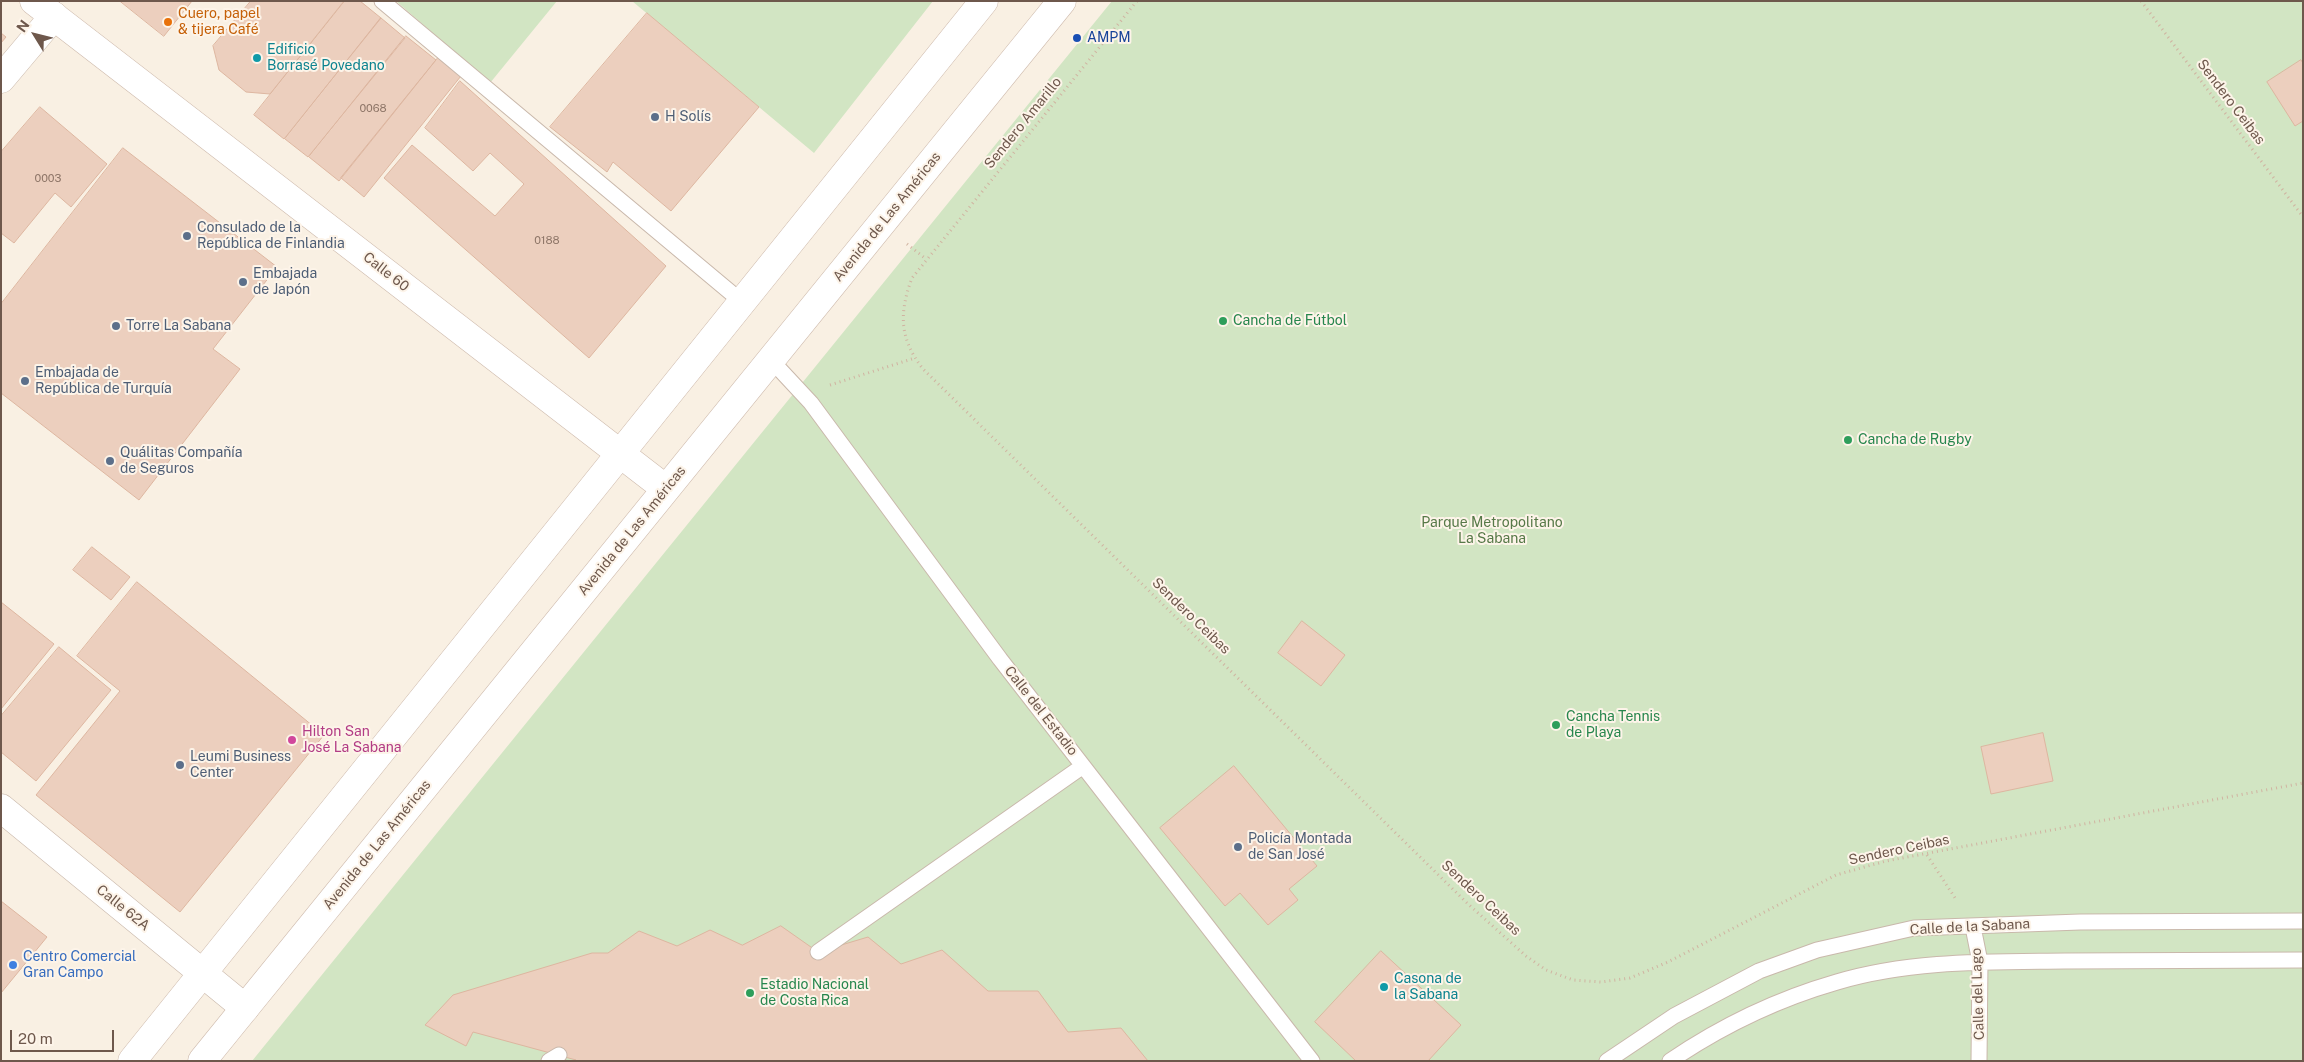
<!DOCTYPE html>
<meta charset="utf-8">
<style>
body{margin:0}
#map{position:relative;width:2304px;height:1062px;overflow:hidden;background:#f9f0e3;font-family:"Public Sans",sans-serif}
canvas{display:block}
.frame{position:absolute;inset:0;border:2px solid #6e584c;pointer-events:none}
.north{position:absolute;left:10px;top:10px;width:50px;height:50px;-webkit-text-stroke:4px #fdf4e9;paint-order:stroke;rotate:306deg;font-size:14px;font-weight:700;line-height:20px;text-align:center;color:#6e584c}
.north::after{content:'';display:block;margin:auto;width:18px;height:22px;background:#6e584c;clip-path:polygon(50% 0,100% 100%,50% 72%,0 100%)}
.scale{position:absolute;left:10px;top:1030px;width:104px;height:22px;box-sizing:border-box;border:2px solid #6e584c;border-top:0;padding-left:6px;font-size:15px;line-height:18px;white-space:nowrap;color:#6e584c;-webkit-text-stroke:4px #fdf4e9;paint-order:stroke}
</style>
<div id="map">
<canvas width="2304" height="1062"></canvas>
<div class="frame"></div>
<div class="north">N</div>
<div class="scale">20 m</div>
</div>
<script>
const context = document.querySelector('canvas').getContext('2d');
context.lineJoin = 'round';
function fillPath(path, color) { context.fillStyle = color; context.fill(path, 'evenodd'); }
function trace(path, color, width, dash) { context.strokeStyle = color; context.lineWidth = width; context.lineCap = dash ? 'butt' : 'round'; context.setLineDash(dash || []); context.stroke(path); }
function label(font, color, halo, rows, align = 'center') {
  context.font = font + ' "Public Sans",sans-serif'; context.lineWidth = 4; context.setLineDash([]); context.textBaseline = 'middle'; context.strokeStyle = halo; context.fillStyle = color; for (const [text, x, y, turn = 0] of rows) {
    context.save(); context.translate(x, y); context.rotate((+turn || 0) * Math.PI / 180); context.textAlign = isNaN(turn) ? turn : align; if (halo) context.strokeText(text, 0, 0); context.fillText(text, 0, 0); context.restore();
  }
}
const green = new Path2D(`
 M396,1h161l-67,82z
 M632,1h301l-119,152z
 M1112,1h1191v1060h-2051z`);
const building = new Path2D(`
 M120,1h72l-28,35z
 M251,1h93l-74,93 -24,-2 -27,-22 -6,-24z
 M345,1h15l21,17 -97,121 -30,-24z
 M647,13l112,94 -88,104 -58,-49 -6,10 -57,-45z
 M381,18l24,20 -97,119 -23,-18z
 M1,33l5,4 -5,6z
 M406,36l30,24 -97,121 -30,-24z
 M438,58l23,18 -97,121 -23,-19z
 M2301,60l2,3v58l-8,5 -28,-44z
 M460,81l206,185 -77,92 -205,-180 28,-33 83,71 29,-32 -34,-31 -17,18 -48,-43z
 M40,107l67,57 -36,43 -16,-14 -41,50 -13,-10v-81z
 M123,148l154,119 -64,82 27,20 -101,131 -138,-107v-89z
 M92,547l38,30 -19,23 -38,-30z
 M137,582l187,153 -144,177 -144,-117 84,-104 -43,-35z
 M1,602l53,42 -53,65z
 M1302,621l43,34 -24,31 -43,-33z
 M59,647l52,43 -75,91 -35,-29v-36z
 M2043,733l10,48 -62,13 -10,-47z
 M1234,766l83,100 -28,23 9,11 -30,25 -28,-32 -15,13 -65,-78z
 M1,901l46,36 -46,56z
 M781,926l37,26 50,-15 33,27 41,-14 46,41h50l30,41 53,-4 27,33h-574l2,-1 -103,-28 -7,14 -41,-21 28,-30 139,-42h16l31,-22 38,15 33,-16 32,15z
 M1381,951l80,74 -33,36h-72l-41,-39z`);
const path = new Path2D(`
 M1137,1l-225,277c-13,35 -13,60 11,91l544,534 59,53 20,14 27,10 28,2 29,-4 38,-16 168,-87 50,-14 417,-78
 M2141,1l162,216
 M907,244l19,15
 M830,385l85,-27
 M1927,855l30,46`);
const lane = new Path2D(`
 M382,1l360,301
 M771,360l40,43 189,256 312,402
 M1973,927l7,35 -1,99
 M818,952l265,-186
 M549,1061l10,-6
 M1607,1061l67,-45 85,-45 58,-21 97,-22 166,-6 223,-1
 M1670,1061c50,-34 108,-62 167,-79 74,-22 152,-20 228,-21 79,0 158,0 238,-1`);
const street = new Path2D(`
 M1,79l53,-63
 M1,808l244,200`);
const secondary = new Path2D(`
 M34,1l632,488
 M132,1061l852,-1060
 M202,1061l860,-1060`);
const markers = [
 [168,22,5,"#e8710a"],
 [1077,38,5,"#1a4fb4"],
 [257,58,5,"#0f9aa8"],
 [655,117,5,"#5c6f8a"],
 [187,236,5,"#5c6f8a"],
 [243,282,5,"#5c6f8a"],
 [1223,321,5,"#2e9e5b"],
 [116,326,5,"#5c6f8a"],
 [25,381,5,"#5c6f8a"],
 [1848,440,5,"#2e9e5b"],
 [110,461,5,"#5c6f8a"],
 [1556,725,5,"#2e9e5b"],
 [292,740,5,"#d1479c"],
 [180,765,5,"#5c6f8a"],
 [1238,847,5,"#5c6f8a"],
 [13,965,5,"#3f7fe0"],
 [1384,987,5,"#0f9aa8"],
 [750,993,5,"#2e9e5b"]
];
const numberNames = [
 ["0068",373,109],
 ["0003",48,179],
 ["0188",547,241]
];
const foodNames = [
 ["Cuero, papel",178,14],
 ["& tijera Café",178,30]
];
const transitNames = [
 ["AMPM",1087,38]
];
const cultureNames = [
 ["Edificio",267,50],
 ["Borrasé Povedano",267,66],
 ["Casona de",1394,979],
 ["la Sabana",1394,995]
];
const streetNames = [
 ["Sendero Ceibas",2231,102,53],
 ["Sendero Amarillo",1023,123,-51],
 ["Avenida de Las Américas",887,217,-51],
 ["Calle 60",386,272,38],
 ["Avenida de Las Américas",632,531,-51],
 ["Sendero Ceibas",1191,616,44],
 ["Calle del Estadio",1041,711,52],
 ["Avenida de Las Américas",377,845,-51],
 ["Sendero Ceibas",1899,850,-12],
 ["Sendero Ceibas",1481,898,43],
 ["Calle 62A",123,908,39],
 ["Calle de la Sabana",1970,927,-3],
 ["Calle del Lago",1978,994,-92]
];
const serviceNames = [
 ["H Solís",665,117],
 ["Consulado de la",197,228],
 ["República de Finlandia",197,244],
 ["Embajada",253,274],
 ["de Japón",253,290],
 ["Torre La Sabana",126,326],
 ["Embajada de",35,373],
 ["República de Turquía",35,389],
 ["Quálitas Compañía",120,453],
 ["de Seguros",120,469],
 ["Leumi Business",190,757],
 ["Center",190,773],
 ["Policía Montada",1248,839],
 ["de San José",1248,855]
];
const leisureNames = [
 ["Cancha de Fútbol",1233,321],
 ["Cancha de Rugby",1858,440],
 ["Cancha Tennis",1566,717],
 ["de Playa",1566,733],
 ["Estadio Nacional",760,985],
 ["de Costa Rica",760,1001]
];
const parkNames = [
 ["Parque Metropolitano",1492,523],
 ["La Sabana",1492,539]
];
const hotelNames = [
 ["Hilton San",302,732],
 ["José La Sabana",302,748]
];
const shopNames = [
 ["Centro Comercial",23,957],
 ["Gran Campo",23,973]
];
fillPath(green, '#d2e5c3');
fillPath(building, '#eccfbe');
trace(building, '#ddb6a0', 1);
trace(lane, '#c9b8ab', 17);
trace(street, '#c9b8ab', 29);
trace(secondary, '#cebaac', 29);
trace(path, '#d0b3a1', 3, [1, 4]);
trace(lane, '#fff', 15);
trace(street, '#fff', 28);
trace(secondary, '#fff', 28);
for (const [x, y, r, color] of markers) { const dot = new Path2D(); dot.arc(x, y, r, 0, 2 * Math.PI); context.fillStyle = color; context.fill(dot); trace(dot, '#fdf4e9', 2); }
label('11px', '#8e7668', null, numberNames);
label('14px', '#c56008', '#fdf4e9', foodNames, 'left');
label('14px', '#164399', '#fdf4e9', transitNames, 'left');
label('14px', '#0d838f', '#fdf4e9', cultureNames, 'left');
label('14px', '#6e584c', '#fdf4e9', streetNames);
label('14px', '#4e5e75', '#fdf4e9', serviceNames, 'left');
label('14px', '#27864d', '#fdf4e9', leisureNames, 'left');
label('14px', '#577948', '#fdf4e9', parkNames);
label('14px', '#b23c85', '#fdf4e9', hotelNames, 'left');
label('14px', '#366cbe', '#fdf4e9', shopNames, 'left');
</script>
